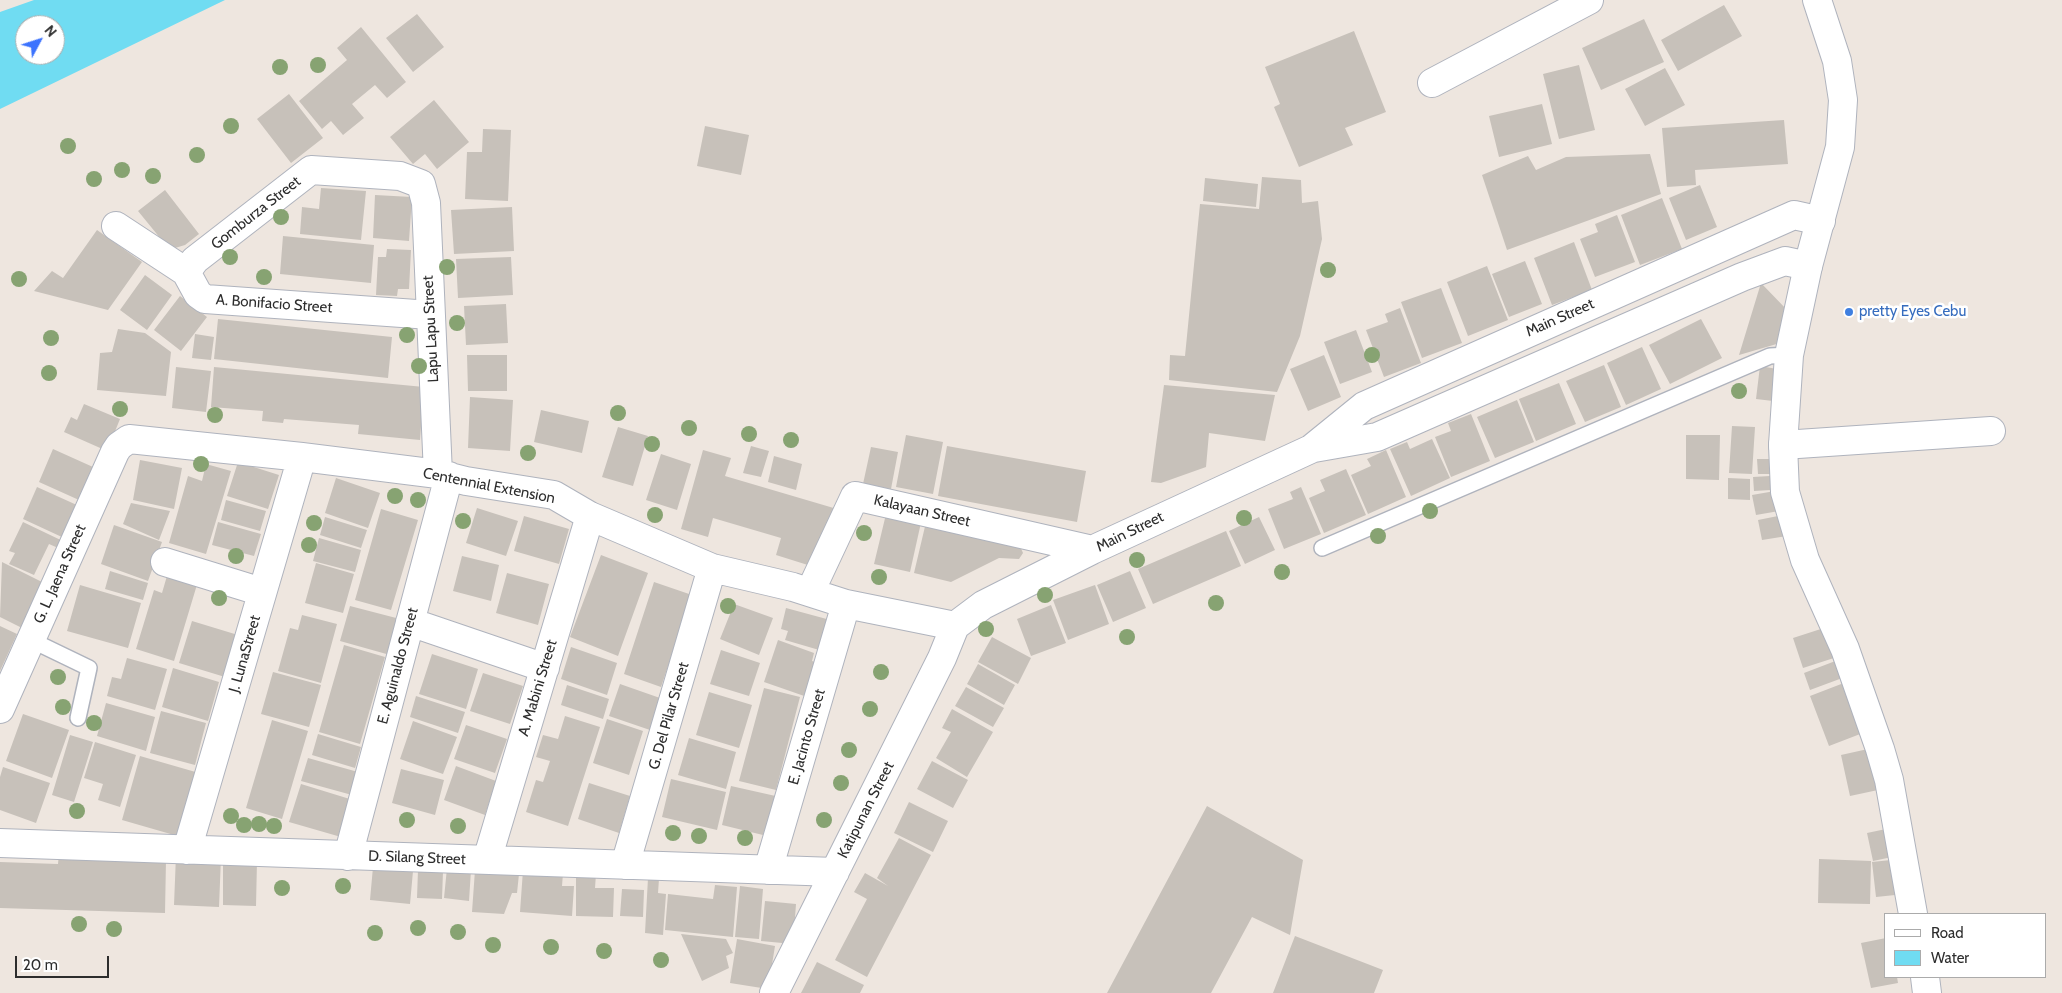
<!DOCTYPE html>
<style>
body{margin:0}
#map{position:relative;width:2062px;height:993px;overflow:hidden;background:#eee6df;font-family:Cabin,sans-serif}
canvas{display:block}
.legend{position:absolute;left:1884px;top:913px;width:162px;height:65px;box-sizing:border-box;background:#fff;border:1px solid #ababab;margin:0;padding:6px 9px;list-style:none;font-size:15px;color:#2d2d2d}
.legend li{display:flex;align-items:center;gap:10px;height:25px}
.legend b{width:25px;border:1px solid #ababab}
.north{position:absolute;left:15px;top:15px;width:50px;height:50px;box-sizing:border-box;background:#fff;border:1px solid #ababab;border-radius:50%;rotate:50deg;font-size:14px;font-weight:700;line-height:20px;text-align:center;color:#2d2d2d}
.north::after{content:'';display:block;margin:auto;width:18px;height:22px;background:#3c73fe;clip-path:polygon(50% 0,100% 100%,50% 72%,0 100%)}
.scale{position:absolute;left:15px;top:956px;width:94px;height:22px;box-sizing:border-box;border:2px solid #2d2d2d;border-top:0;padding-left:6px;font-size:15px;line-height:18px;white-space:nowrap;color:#2d2d2d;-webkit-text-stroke:4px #fff;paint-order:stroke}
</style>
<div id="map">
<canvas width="2062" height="993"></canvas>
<ul class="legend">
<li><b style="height:6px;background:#fff"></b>Road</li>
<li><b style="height:14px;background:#70dcf2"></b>Water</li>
</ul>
<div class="north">N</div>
<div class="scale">20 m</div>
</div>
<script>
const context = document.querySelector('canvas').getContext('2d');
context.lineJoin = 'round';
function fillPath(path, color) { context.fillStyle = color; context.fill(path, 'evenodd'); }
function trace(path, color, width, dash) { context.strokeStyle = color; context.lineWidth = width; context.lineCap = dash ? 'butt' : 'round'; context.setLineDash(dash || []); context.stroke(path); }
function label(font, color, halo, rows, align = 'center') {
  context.font = font + ' Cabin,sans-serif'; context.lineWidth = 5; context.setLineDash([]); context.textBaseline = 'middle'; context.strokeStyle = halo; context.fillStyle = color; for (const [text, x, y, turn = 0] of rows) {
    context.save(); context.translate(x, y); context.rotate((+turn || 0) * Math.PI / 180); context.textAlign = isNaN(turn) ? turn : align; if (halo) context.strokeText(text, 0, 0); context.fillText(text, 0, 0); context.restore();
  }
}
const water = new Path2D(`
 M34,0h191l-225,109v-97zM25,25h30v30h-30z`);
const building = new Path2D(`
 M1724,5l18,31 -64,35 -17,-31z
 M417,14l27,33 -31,25 -27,-34z
 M1644,19l20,43 -63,28 -19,-42z
 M361,27l45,55 -19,16 -12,-13 -23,19 12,14 -21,17 -12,-14 -9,8 -23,-28 48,-41 -10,-12z
 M1354,31l32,81 -41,16 8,17 -54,22 -25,-60 6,-3 -15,-37z
 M1579,65l16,65 -36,9 -16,-65z
 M1665,68l20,37 -40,21 -20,-37z
 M289,94l34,44 -32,25 -34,-44z
 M434,100l35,42 -32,27 -12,-15 -12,10 -23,-27z
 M1542,104l10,40 -53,13 -10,-41z
 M1784,120l4,44 -93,6 1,15 -29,2 -5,-59z
 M705,126l44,9 -8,40 -44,-9z
 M483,129l28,1 -3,71 -43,-2 2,-47h15z
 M1650,154l11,40 -154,56 -25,-75 46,-19 8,14 30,-13z
 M1262,177l39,3 1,23 16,-2 4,38 -22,97 -23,56 -108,-12 1,-25 15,1 15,-152 59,5z
 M1205,178l53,6 -2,23 -53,-6z
 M1700,185l17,42 -31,13 -17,-42z
 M321,188l45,3 -5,49 -61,-6 2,-27 17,2z
 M165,190l34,44 -14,11 -10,3 -10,-4 -27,-33z
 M375,195l37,2 -3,44 -36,-3z
 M1662,198l20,51 -42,16 -19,-50z
 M512,207l2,44 -60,3 -3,-44z
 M1617,215l18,47 -40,15 -15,-38 18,-7 -3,-8z
 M97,230l45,32 -34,48 -74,-19 18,-20 11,7z
 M283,236l91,9 -3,38 -91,-9z
 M1574,242l18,48 -40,15 -18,-47z
 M387,249l24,1 -2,39h-11l-1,7 -21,-1 2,-38h8z
 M511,257l2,38 -55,3 -2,-39z
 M1525,261l17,43 -33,13 -17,-43z
 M1487,266l21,54 -40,16 -21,-54z
 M145,275l27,20 -25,35 -27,-20z
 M1761,283l28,29 -9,31 -41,12z
 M1441,288l21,55 -40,15 -21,-56z
 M180,296l27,21 -26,34 -27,-21z
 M506,304l2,39 -42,2 -2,-39z
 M1400,308l21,55 -37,14 -18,-47 22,-8 -3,-8z
 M218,319l174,18 -4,41 -174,-19z
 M1701,319l21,39 -52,26 -21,-39z
 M118,329l27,4 26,19 -5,44 -69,-6 3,-37 12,-1z
 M1356,330l16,42 -32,12 -16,-42z
 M195,334l19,3 -3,23 -19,-2z
 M1642,347l19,42 -35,16 -19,-42z
 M467,355h40v36h-39z
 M1324,355l17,42 -33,14 -18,-42z
 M1604,365l17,42 -36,15 -19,-41z
 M1760,366l17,3 -4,32 -17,-2z
 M176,367l35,4 -5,41 -34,-4z
 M214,367l210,20 -4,53 -62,-6 1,-9 -75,-6 -1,4 -21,-2 1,-10 -52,-4z
 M1559,383l17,41 -40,17 -17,-42z
 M1164,385l111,10 -10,46 -56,-8 -3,34 -45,16 -10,-1z
 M470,397l43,3 -3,51 -42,-3z
 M1517,400l17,42 -39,16 -18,-41z
 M84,404l36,15 -13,32 -43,-19 7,-15 6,3z
 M541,410l48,11 -7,32 -48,-11z
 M1471,414l19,47 -39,16 -16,-40 16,-6 -3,-8z
 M1732,426l23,1 -3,47 -23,-1z
 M618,427l30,9 -15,50 -31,-9z
 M906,435l37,7 -10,52 -37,-7z
 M1686,435h34l-1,45 -33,-1z
 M1432,439l18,39 -39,18 -21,-47 17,-7 3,7z
 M751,446l18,5 -8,26 -18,-4z
 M947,446l139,25 -9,51 -139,-26z
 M871,447l27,5 -7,37 -28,-5z
 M53,449l40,18 -14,33 -40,-18z
 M703,450l28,8 -6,18 112,33 -26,57 -35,-11 5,-17 -68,-20 -5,19 -27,-8z
 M1386,450l20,47 -38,17 -17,-39 20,-9 -4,-7z
 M661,454l30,10 -14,46 -31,-10z
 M774,456l28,8 -6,26 -28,-8z
 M1757,459h14l1,15h-14z
 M140,460l42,8 -8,41 -41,-9z
 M238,462l41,13 -11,34 -41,-13z
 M206,464l25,7 -25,83 -37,-11 19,-67 14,5z
 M1346,469l20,46 -42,18 -15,-35 16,-7 -5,-11z
 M1770,476l1,14 -17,1 -1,-14z
 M336,478l44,15 -12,35 -43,-15z
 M1728,478l22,1v21l-22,-1z
 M37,487l42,19 -15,32 -41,-19z
 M1301,487l20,47 -37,15 -16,-40 25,-10 -3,-7z
 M1775,491l4,20 -23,4 -4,-20z
 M226,500l40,11 -6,20 -39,-11z
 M131,503l39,8 -11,29 -36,-16z
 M477,508l41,13 -12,35 -40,-13z
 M381,509l37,11 -27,90 -36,-10z
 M887,510l35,8 -12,54 -36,-8z
 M1783,515l4,21 -25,4 -4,-20z
 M524,516l45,13 -10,35 -45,-13z
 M325,517l42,13 -6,18 -41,-13z
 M1259,517l16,33 -30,14 -16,-33z
 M927,518l92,26 4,9 -4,6 -20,-1 -48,24 -37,-9z
 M23,522l46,22 -4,7 -16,-7 -15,31 -25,-11 6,-11 -6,-2z
 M218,522l43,12 -7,22 -42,-11z
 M114,525l48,17 -14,39 -47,-17z
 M1226,531l15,35 -88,38 -15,-35z
 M319,538l42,12 -6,22 -42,-11z
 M601,555l47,18 -30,83 -48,-19z
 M462,556l37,9 -8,36 -38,-10z
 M2,562l42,21 -22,45 -22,-11z
 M316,563l38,11 -11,39 -38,-10z
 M169,569l30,9 -25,83 -38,-12 18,-59 8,3z
 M110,571l38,12 -5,17 -38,-11z
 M1130,571l16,37 -33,14 -16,-37z
 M507,573l42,11 -11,41 -42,-12z
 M654,582l38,13 -31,92 -37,-13z
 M80,585l61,18 -13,45 -61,-17z
 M1095,585l14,39 -41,16 -15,-40z
 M734,604l39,14 -14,37 -39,-16z
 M1051,605l15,38 -35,13 -14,-37z
 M350,606l50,13 -10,36 -50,-14z
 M786,608l48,13 -8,31 -41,-12 3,-9 -7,-2z
 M302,615l35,9 -16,59 -43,-12 12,-43 8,2z
 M192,621l46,14 -13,42 -46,-14z
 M0,626l17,8 -17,37z
 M1827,627l10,30 -34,11 -10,-30z
 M992,637l39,21 -13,26 -40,-22z
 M778,640l36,13 -2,8 9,3 -11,34 -46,-16z
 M344,645l41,12 -25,87 -41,-12z
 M571,647l46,16 -10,32 -46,-16z
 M721,650l39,13 -11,33 -39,-12z
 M432,654l46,15 -12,40 -47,-15z
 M127,658l40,11 -12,41 -48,-14 5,-19 9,2z
 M1838,660l7,17 -35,13 -6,-17z
 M978,664l37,21 -11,20 -37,-21z
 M173,668l46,14 -11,39 -46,-14z
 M273,672l48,13 -12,42 -48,-13z
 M483,673l40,13 -13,38 -40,-13z
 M1849,681l19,50 -39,15 -19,-50z
 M620,684l40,14 -10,32 -41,-14z
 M567,685l42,14 -6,20 -42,-14z
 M966,687l38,21 -11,19 -38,-21z
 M764,688l36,9 -24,93 -37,-9z
 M709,692l43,13 -13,43 -43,-13z
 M416,696l49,16 -7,21 -48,-16z
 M106,703l49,14 -9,34 -49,-15z
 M952,709l41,23 -26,45 -31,-19 15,-26 -9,-4z
 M161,711l45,12 -11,42 -45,-12z
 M23,714l46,16 -17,48 -46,-17z
 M565,716l35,11 -32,99 -42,-14 10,-32 7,2 7,-21 -14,-4 7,-22 15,4z
 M607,719l36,12 -14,44 -36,-12z
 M272,720l36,11 -26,88 -36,-11z
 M413,721l44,16 -14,37 -43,-15z
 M466,725l41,14 -12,34 -41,-14z
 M318,734l43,13 -6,21 -43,-13z
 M70,735l23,7 -19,60 -22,-7z
 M689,738l47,14 -10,37 -48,-14z
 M95,742l41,13 -16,52 -22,-7 5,-16 -19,-6z
 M1868,749l10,41 -28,6 -9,-41z
 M140,756l59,17 -18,64 -59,-17z
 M308,758l50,14 -6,23 -51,-14z
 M932,761l36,19 -15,28 -36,-19z
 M456,766l40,15 -11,34 -41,-15z
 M3,767l47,16 -14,40 -36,-13v-33z
 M401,769l43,11 -9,35 -43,-12z
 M671,779l55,13 -9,38 -55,-13z
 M589,783l41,13 -11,37 -41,-14z
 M301,784l52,16 -12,37 -52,-15z
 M731,786l49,11 -7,30 -7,-1 -3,9 -41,-10z
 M909,802l39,19 -15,31 -39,-19z
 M1207,806l96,54 -13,75 -38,-18 -41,76h-104z
 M1886,829l6,28 -19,4 -6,-28z
 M899,838l32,17 -64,122 -32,-17 32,-61 -13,-7 11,-19 23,13 -11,-8z
 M59,853l107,7 -1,53 -165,-5v-46l58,2z
 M176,855l45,2 -2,50 -45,-2z
 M1819,859l52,2 -1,43 -52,-1z
 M223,860l34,1 -1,45 -33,-1z
 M1891,860l4,35 -19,2 -4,-35z
 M373,867l40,4 -3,33 -40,-4z
 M447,868l24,2 -2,31 -25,-3z
 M418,870l25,1 -1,28 -25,-1z
 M475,870l44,4 -2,19h-5l-8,21 -32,-2z
 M523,870l40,3 -1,13h12l-2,30 -52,-4z
 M576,873l20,1 -1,14h19l-1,29 -37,-1z
 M648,878l11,1 -1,14 8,1 -3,41 -18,-2z
 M715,885l22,2 -4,50 -68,-7 3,-36 45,5z
 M740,886l23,3 -4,50 -24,-2z
 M622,889l22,1 -1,27 -23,-1z
 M765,901l31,3 -3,40 -32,-3z
 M681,934l45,5 7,14 -7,3 3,12 -27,13z
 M1295,936l88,34 -9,23h-101z
 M1886,938v39h11l1,6 -27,5 -10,-45z
 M737,939l38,7 -7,43 -38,-6z
 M817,962l47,23 -4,8h-59z`);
const lane = new Path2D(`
 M1322,548l448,-192 19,-1
 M31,640l58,28 -11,50`);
const street = new Path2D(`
 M1432,83l157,-83
 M116,226l70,46 12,22 7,5 225,16
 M186,272l9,-12 116,-90 89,6 21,8 5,19 12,271
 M1783,445l208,-14
 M1314,448l63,-11 365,-160 43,-16 23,5
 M165,562l97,30
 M810,592l45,-96 237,54
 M410,622l135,46
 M955,626l28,-21 109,-55 219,-101 53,-43 430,-191 27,6
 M0,709l115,-257 4,-6 10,-7 173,18 136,17 28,7 88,14 36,21 122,52 81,19 53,17 109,22
 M0,843l835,29
 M187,850l115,-393
 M348,856l101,-380
 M487,860l103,-344
 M625,865l87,-297
 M768,870l78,-266
 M774,993l168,-335 13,-32`);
const secondary = new Path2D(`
 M1817,0l20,61 6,39 -3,47 -32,119 -19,89 -6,90 2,47 20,68 40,89 35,100 9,31 24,134
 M1925,977l2,16`);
const trees = [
 [318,65],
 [280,67],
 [231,126],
 [68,146],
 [197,155],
 [122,170],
 [153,176],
 [94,179],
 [281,217],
 [230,257],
 [447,267],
 [1328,270],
 [264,277],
 [19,279],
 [457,323],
 [407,335],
 [51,338],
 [1372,355],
 [419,366],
 [49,373],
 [1739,391],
 [120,409],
 [618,413],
 [215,415],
 [689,428],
 [749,434],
 [791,440],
 [652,444],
 [528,453],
 [201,464],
 [395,496],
 [418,500],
 [1430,511],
 [655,515],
 [1244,518],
 [463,521],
 [314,523],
 [864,533],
 [1378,536],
 [309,545],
 [236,556],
 [1137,560],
 [1282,572],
 [879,577],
 [1045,595],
 [219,598],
 [1216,603],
 [728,606],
 [986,629],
 [1127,637],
 [881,672],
 [58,677],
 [63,707],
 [870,709],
 [94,723],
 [849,750],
 [841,783],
 [77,811],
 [231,816],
 [407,820],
 [824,820],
 [259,824],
 [244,825],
 [274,826],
 [458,826],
 [673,833],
 [699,836],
 [745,838],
 [343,886],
 [282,888],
 [79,924],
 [418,928],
 [114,929],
 [458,932],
 [375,933],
 [493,945],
 [551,947],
 [604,951],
 [661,960]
];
const markers = [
 [1849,312,5,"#3f7fe0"]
];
const streetNames = [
 ["Gomburza Street",256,213,-38],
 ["A. Bonifacio Street",274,304,4],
 ["Main Street",1560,318,-24],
 ["Lapu Lapu Street",431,329,-93],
 ["Centennial Extension",489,486,11],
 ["Kalayaan Street",922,511,13],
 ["Main Street",1130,532,-26],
 ["G. L. Jaena Street",60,574,-66],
 ["J. LunaStreet",245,654,-74],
 ["E. Aguinaldo Street",398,666,-75],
 ["A. Mabini Street",538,688,-73],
 ["G. Del Pilar Street",669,716,-74],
 ["E. Jacinto Street",807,737,-74],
 ["Katipunan Street",866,810,-63],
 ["D. Silang Street",417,858,2]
];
const shopNames = [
 ["pretty Eyes Cebu",1859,312]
];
fillPath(water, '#70dcf2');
fillPath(building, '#c7c1ba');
trace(lane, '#afb3bd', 18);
trace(street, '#afb3bd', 30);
trace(secondary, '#afb3bd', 30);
trace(lane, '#fff', 15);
trace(street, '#fff', 28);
trace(secondary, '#fff', 28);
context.fillStyle = '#87a372';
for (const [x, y] of trees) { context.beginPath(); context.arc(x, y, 8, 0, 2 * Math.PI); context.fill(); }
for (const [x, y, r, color] of markers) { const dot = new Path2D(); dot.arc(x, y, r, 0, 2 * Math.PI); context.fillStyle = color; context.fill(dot); trace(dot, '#fff', 2); }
label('15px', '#2d2d2d', '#fff', streetNames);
label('15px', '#366cbe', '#fff', shopNames, 'left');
</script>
